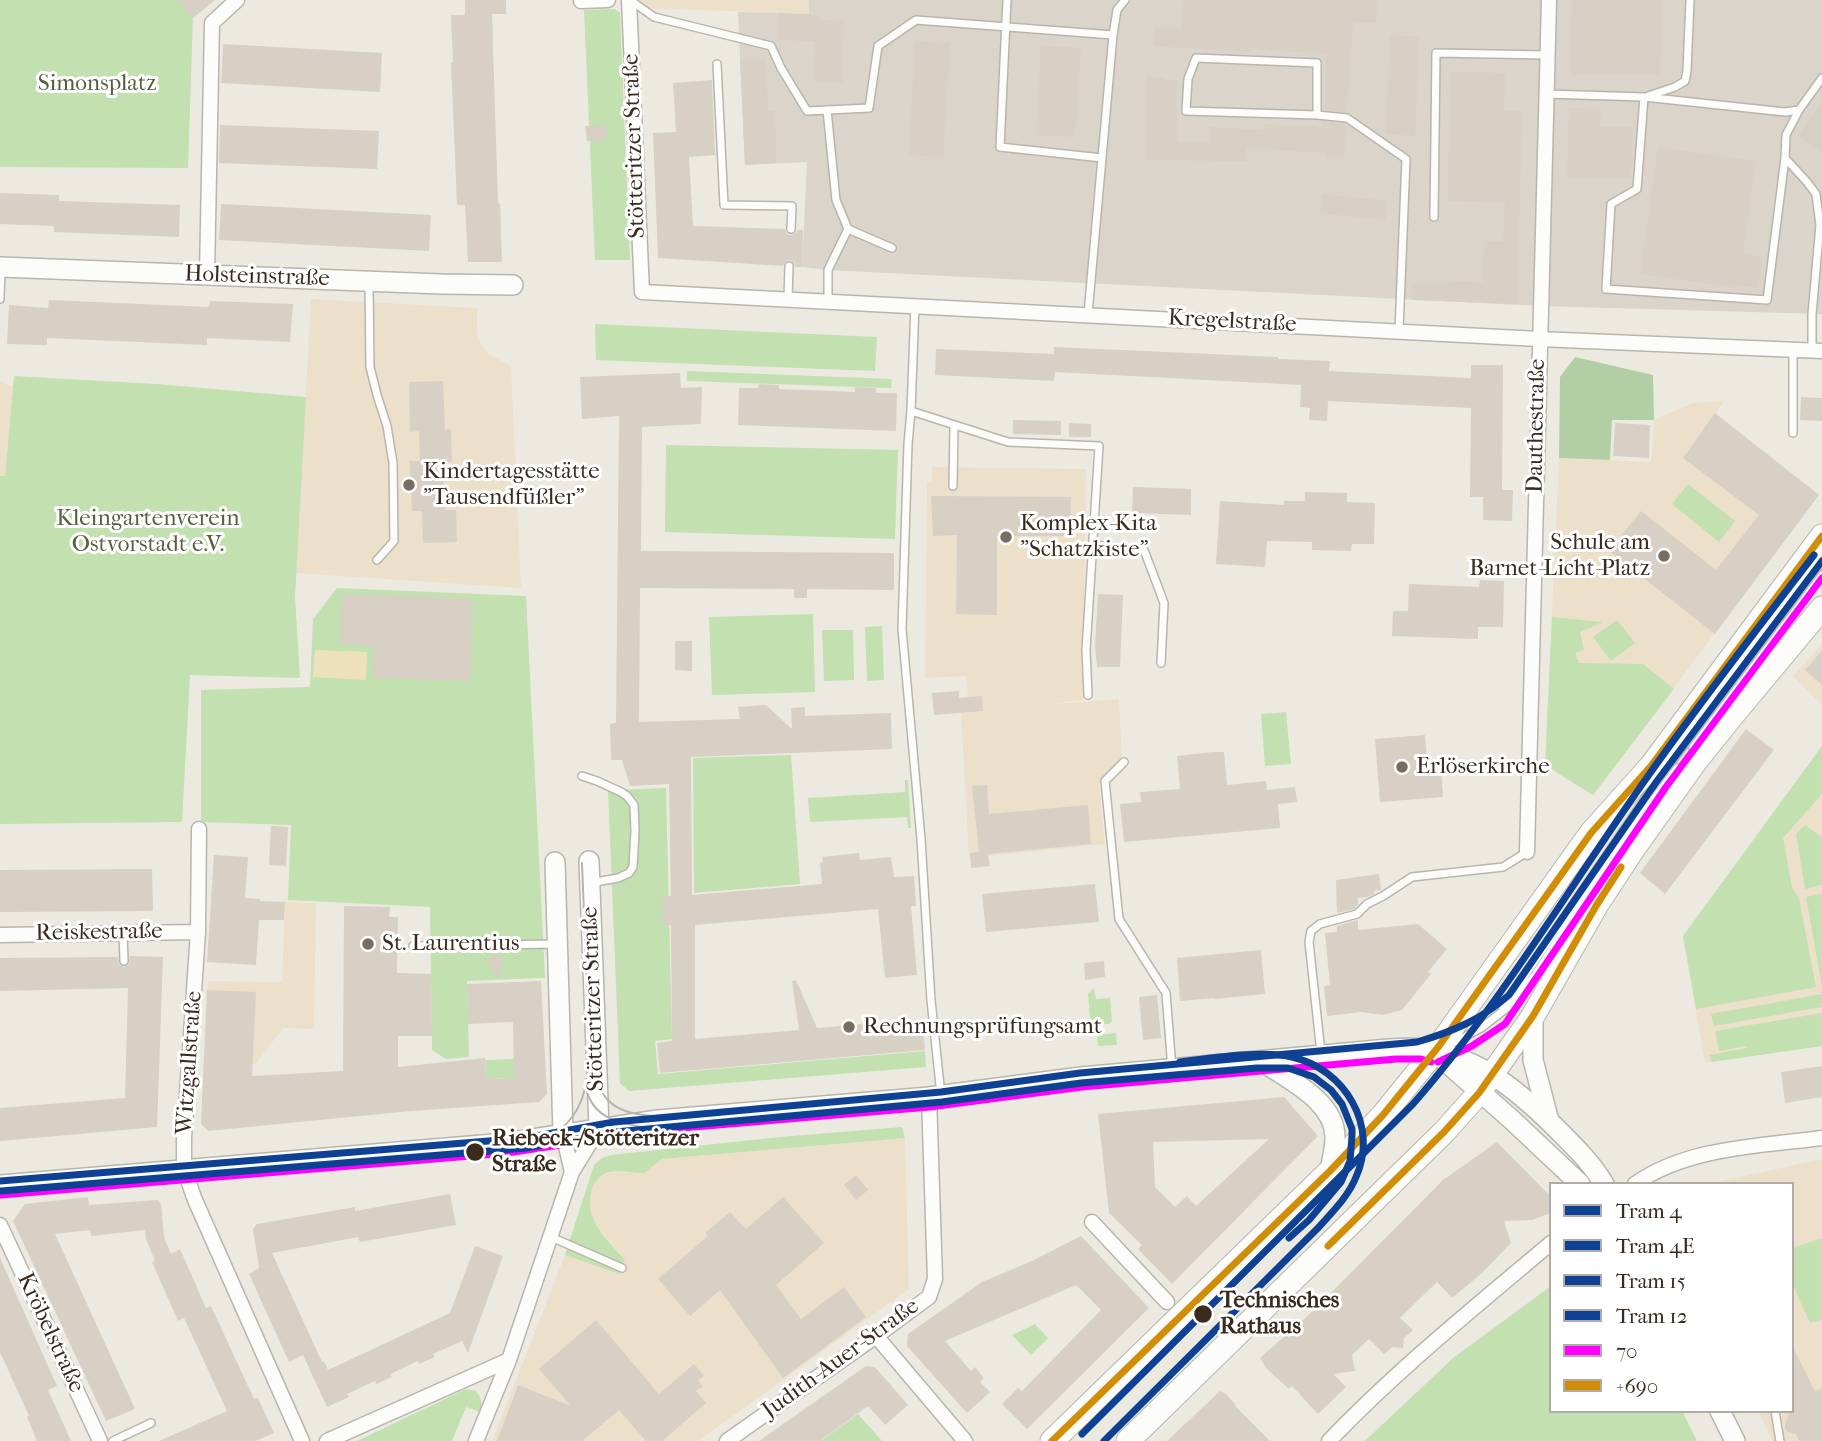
<!DOCTYPE html>
<meta charset="utf-8">
<style>
body{margin:0}
#map{position:relative;width:1822px;height:1441px;overflow:hidden;background:#eceae0;font-family:"IM FELL French Canon",serif}
canvas{display:block}
.legend{position:absolute;left:1549px;top:1182px;width:245px;height:231px;box-sizing:border-box;background:#fff;border:2px solid #b1aaa5;margin:0;padding:9px 12px;list-style:none;font-size:21px;color:#3b2a1e}
.legend li{display:flex;align-items:center;gap:14px;height:35px}
.legend b{width:35px;border:2px solid #b1aaa5}
</style>
<div id="map">
<canvas width="1822" height="1441"></canvas>
<ul class="legend">
<li><b style="height:9px;background:#0e4094"></b>Tram 4</li>
<li><b style="height:9px;background:#0e4094"></b>Tram 4E</li>
<li><b style="height:9px;background:#0e4094"></b>Tram 15</li>
<li><b style="height:9px;background:#0e4094"></b>Tram 12</li>
<li><b style="height:9px;background:#f0f"></b>70</li>
<li><b style="height:9px;background:#d18d06"></b>+690</li>
</ul>
</div>
<script>
const context = document.querySelector('canvas').getContext('2d');
context.lineJoin = 'round';
function fillPath(path, color) { context.fillStyle = color; context.fill(path, 'evenodd'); }
function trace(path, color, width, dash) { context.strokeStyle = color; context.lineWidth = width; context.lineCap = dash ? 'butt' : 'round'; context.setLineDash(dash || []); context.stroke(path); }
function label(font, color, halo, rows, align = 'center') {
  context.font = font + ' "IM FELL French Canon",serif'; context.lineWidth = 6; context.setLineDash([]); context.textBaseline = 'middle'; context.strokeStyle = halo; context.fillStyle = color; for (const [text, x, y, turn = 0] of rows) {
    context.save(); context.translate(x, y); context.rotate((+turn || 0) * Math.PI / 180); context.textAlign = isNaN(turn) ? turn : align; if (halo) context.strokeText(text, 0, 0); context.fillText(text, 0, 0); context.restore();
  }
}
const built = new Path2D(`
 M630,0h179v14l-168,-6z
 M311,299l166,9v24l4,12 8,10 22,12 10,222 -225,-15z
 M0,381l13,6 -8,89h-5z
 M1724,401l-8,13 103,81 -226,300 -48,-30 14,-307 92,4 3,-42 38,-17z
 M932,467l154,2 -3,231 -41,5 77,-6 3,58 -23,27 6,60 -136,14 -8,-145 7,-1 -1,-36 -42,2 2,-196h5z
 M1822,644v61l-29,-29z
 M1822,746v300l-117,17 -22,-127z
 M285,902l31,1 -2,126 -31,-1 -27,36 -52,3 4,-86 74,1z
 M905,1138l4,151 -211,152h-206l73,-186 54,19 6,-14 -30,-36 -4,-11 -2,-13 3,-11 4,-9 9,-6 9,-2 30,1 18,-14z
 M1822,1159v282h-49l-15,-30h34v-227h-85z`);
const industrial = new Path2D(`
 M809,0h1013v314l-282,-8 -712,-36 -26,-3 5,-105 -62,3 -7,-153 71,2z`);
const green = new Path2D(`
 M0,0h180l13,17 -5,151 -188,-1z
 M615,9l5,4 10,247h-35l-11,-250z
 M595,324l282,13 -2,34 -279,-11z
 M687,371l205,8 -1,9 -204,-7z
 M14,376l142,8 150,13 -11,200 5,81 -110,-3 -8,147 -182,2v-348h5z
 M666,445l232,5 -3,89 -230,-7z
 M1688,484l47,37 -16,21 -47,-38z
 M337,588l189,8 19,382 -78,3 2,76 -23,2 -14,-9 -2,-143 -142,-7 3,-75 -90,-3v-132l109,-3 3,-68z
 M813,614l2,78 -103,3 -3,-78z
 M1552,617l51,5 -23,10 4,18 -9,3 4,10 64,1 31,25 -81,106 -48,-30z
 M1617,620l18,23 -24,18 -18,-24z
 M882,626l2,54 -17,1 -2,-54z
 M822,630h31l1,50 -30,1z
 M1286,712l5,52 -26,2 -4,-52z
 M1822,746v48l-39,44 9,50 7,10 17,89 -120,22 -13,-73z
 M791,755l9,129 -106,9 -1,-135z
 M905,780h3l3,48h-3l-1,-11 -97,5 -2,-24 97,-6z
 M666,788l6,251 -17,2 3,33 267,-23 1,16 -297,24 -9,-8 -12,-293z
 M1805,825l17,12v48l-17,4 -9,-55z
 M1822,894v92l-16,-89z
 M1094,988l2,11 14,-1 2,23 -3,3h-12l-7,-6 -2,-24z
 M1822,994v13l-108,19 -3,-12z
 M1822,1013v33l-111,16 -1,-7 37,-7 -1,-2 -27,5 -4,-20z
 M1116,1033l1,12 -19,1 -1,-11z
 M514,1059v19l-28,1 -1,-19z
 M902,1127l3,11 -243,21 -18,14c-11,0 -27,-4 -38,0 -7,3 -12,9 -14,16 -10,30 16,51 33,71l-6,14 -54,-19 29,-90 8,-7 9,-3 169,-18z
 M1822,1238v82l-12,3 -18,-39v-36z
 M1551,1286v125h131l15,30h-332l88,-83z
 M1035,1324l13,14 -17,17 -19,-20z
 M466,1389l10,2c5,7 7,12 4,21l-14,-5 -14,34h-95z
 M858,1414l24,27h-61z`);
const forest = new Path2D(`
 M1575,357l78,18 1,45h-42l-2,40 -51,-2 1,-81z`);
const sand = new Path2D(`
 M315,650l52,2 -1,28 -53,-3z`);
const building = new Path2D(`
 M177,0h38l-23,19z
 M465,0h41v14h-14l6,190 2,-1 2,59h-34l-3,-57h-8l-6,-143h2l-2,-47h14z
 M1183,0h194l-1,23 -23,-1 -6,90 -23,-2 3,-56 -76,-5 -1,3 -97,-6 2,-19 27,1z
 M1572,0h90l-2,75h-90z
 M778,13l42,2v5l24,1 -2,62 -28,-1 1,-41 -38,-1z
 M1390,35l29,2 -4,99 -29,-2z
 M915,41l35,2 -7,114 -34,-2z
 M223,44l159,9 -2,39 -159,-9z
 M1041,46l40,2 -6,89 -39,-2z
 M766,59l2,52h7l1,52 -31,2 -5,-105z
 M1450,72l55,1 -1,38h18l-5,193 -105,-4 1,-18 36,2v-3l34,1 1,-41h19l2,-39 -57,-1z
 M1146,77l19,1v2h12v62h32v-15l55,3v-6l59,3v-5l23,3 -2,33 -18,-1v-4l-80,-5 1,13 -102,-1z
 M712,80l3,75 -26,2 4,69 92,3 2,5 4,1 5,-2 1,-3h6l-1,37h-7l-1,-4 -4,-3 -4,1 -3,5 -125,-8 -5,-125 23,-1 -3,-49z
 M1822,101v51l-24,-16z
 M1569,108l32,1 -1,18h33l-2,52 -64,-1z
 M220,125l159,6 -2,38 -158,-6z
 M605,125l1,15 -19,1 -2,-15z
 M1658,147l98,14 -13,92 20,4 -5,31 -20,-3v3l-98,-14z
 M0,193l59,2v6l121,4 -1,32 -125,-5v-6l-54,-2z
 M1322,194l65,7 -2,19 -65,-7z
 M221,204l210,11 -2,36 -210,-11z
 M49,300l160,7 1,-6 83,3 -3,38 -83,-4v7l-160,-7v7l-40,-1 2,-39 39,3z
 M1054,347l224,10v2l52,2 -1,10 142,7v-13h32l-1,125h11l-1,31 -29,-1v-23h-13l1,-89 -143,-7 -1,20 -18,-1 1,-12 -10,-1 1,-22 -246,-13 -1,9 -119,-6 1,-26 118,5z
 M680,373l1,15 21,-1 -1,37 -59,3 -1,124 253,2v37l-87,-1v9h-13v-9l-154,-1 -1,134 101,-3 -2,-12 28,-2 26,24 -1,-21 14,-1v9l86,-3 1,36 -201,8 1,138 130,-11 -2,-21 3,-1 -1,-5 37,-4 1,7 31,-3 3,20 20,-1 2,30h-5l6,69 -32,3 -7,-69 -183,16v114l104,-9 -7,-49 4,-1 21,48 105,-9 3,31 -265,23 -3,-30 15,-2 -1,-116h-8l-1,-29h9l-2,-112 -39,2 -8,-26h-11l-1,-36 6,-1 3,-307 -37,3 -2,-42z
 M443,381l2,49 6,-1 1,33h-9l2,48h11l1,32 -34,1 -1,-32h-10l-2,-50h10l-1,-30 -9,1 -1,-50z
 M759,384l20,1v4l76,3v-5l21,1v5h21l-1,38 -158,-6 1,-37h19z
 M1801,397l21,1v23l-22,-1z
 M1715,413l104,82 -104,139 -106,-83 32,-40 75,59 43,-55 -76,-57z
 M1013,420l48,1v14l-48,-1z
 M1069,423l22,1v13h-22z
 M1615,423l35,2 -1,33 -36,-2z
 M1133,487l58,2v26l-59,-2z
 M1305,492l42,1v9l28,1 -1,41h-22l-1,7 -39,-1v-8l-45,-1 -2,26 -49,-3 4,-63 64,4v-4h21z
 M931,496l140,1 -1,39h-73v79l-41,-1 1,-79 -24,1z
 M1480,580l24,1 -1,46h-25v12l-86,-3 1,-25h15l1,-27 70,3z
 M342,594l131,5 -3,82 -97,-3 1,-32 -34,-2z
 M1098,594l25,1 -3,72h-23l-2,-21z
 M675,641h17v30l-17,-1z
 M1822,651v34l-17,-15z
 M959,691v7l23,-2 1,15 -49,4 -2,-22z
 M1746,729l28,21 -109,144 -25,-21z
 M1425,735l3,36 13,-1 2,27 -63,5 -5,-63z
 M1213,752h11l3,33 39,-4 1,9 28,-3 2,15 -19,2 2,24 -156,14 -4,-38 21,-2 -1,-10 40,-3 -3,-33z
 M987,785l2,29 99,-9 3,39 -103,10 2,12 -19,2 -1,-15 9,-1 -7,-66z
 M271,826l17,1 -2,39 -17,-1z
 M214,855l34,2 -3,41 15,1v2l25,1 -1,18h-25l-3,45 -49,-3z
 M152,869l1,42 -153,1v-42z
 M1379,874l2,16 -7,1v3l-7,3 -9,1v6l-4,5 -17,4 -1,-33z
 M1095,884l4,38 -113,10 -4,-38z
 M344,906l46,1 -1,10h9l-1,56 34,1 1,62h-34v31l87,-9 1,21 28,-1 -1,-56 -45,2 -1,-40 74,-3 6,113 -8,8 -128,9 -203,20 -7,-7 6,-134 49,2 -4,84 91,-5z
 M1358,920v10l60,-6 29,25 -19,23 3,2 -29,36 -19,5 -22,-3 -34,4 -3,-30 6,-1 -5,-52 12,-1v-6z
 M1261,950l4,44 -51,5v-1l-34,3 -3,-43z
 M498,954l4,3 1,5 -6,17 -9,-15v-5l5,-4z
 M130,956l33,1 -6,170 -157,14v-33l125,-10 3,-110 -128,3v-33l118,-1 1,7 5,3 5,-3z
 M1104,961l1,16 -20,3 -1,-17z
 M1157,995l4,43 -18,2 -4,-43z
 M1822,1066v31l-37,6 -4,-31z
 M1284,1097l34,39 -146,148 -34,-35 4,-4 -33,-32 -11,-99zM1269,1139l-73,67 -9,-10 -12,11 -20,-20 -2,-45z
 M1497,1142l54,55v16l-19,7 -28,1 7,22 -29,30 -30,25 -15,-16 -37,36 13,12 -9,8 -1,10 -10,-1 -9,7 -15,-15 -17,16 3,16 -22,3 13,13 -28,27 -26,-28 -3,3 -22,-20 -7,-11 53,-47 130,-131z
 M856,1175l12,15 -12,10 -12,-15z
 M450,1194l6,31 -96,17 -2,-5 -86,16 50,109 2,-1 4,9 122,-57 25,-67 28,10 -35,97 -6,-12 -29,13 2,3 -16,7 -1,-3 -28,13 2,3 -16,7 -1,-3 -28,13 2,3 -22,10 -24,-52 -14,7 -40,-88 10,-6 -6,-39 4,-5 81,-14 17,-3v4z
 M88,1197l1,8 68,-5 4,4 3,33 7,17 9,-5 26,59 5,-2 43,93 4,-1 16,35 -18,8h-97l68,-30 -43,-93 -6,3 -26,-59 3,-1 -9,-22 -1,-9 -54,6 -1,-6 -35,4 80,175 -29,12 -93,-200 12,-17z
 M783,1197l41,46 -48,42 25,34 43,-32 22,30 -83,61 -63,-88 -30,26 -32,-37 50,-43 -3,-3 25,-21 16,17z
 M1081,1236l68,72 -122,121 -25,-25 16,-16 4,3 79,-81 -25,-25 -131,56 26,30 4,-4 9,11 -4,4 10,10 -23,21 -60,-67 1,-12 74,-52 50,-21z
 M0,1258l57,128 -9,4 23,51h-34l-10,-24 2,-1 -29,-64z
 M596,1320l63,74 35,-30 10,12 -6,4 5,6 -7,5 10,12 -44,38h-16l-27,-31 -37,31h-85l21,-56 53,21 -32,-37z
 M1792,1345l23,46 7,-3v53h-23l-3,-7 -8,-2 -3,-3v-5l5,-13h2z
 M866,1366l9,1 33,38 -23,20 -17,-19 -48,35h-61z
 M1220,1391l6,3 10,11 -1,1 35,35h-103z`);
const lane = new Path2D(`
 M630,0l24,17 117,29 10,22 26,43 62,-3 9,-62 38,-26 197,15
 M1007,0l-7,147 102,11
 M717,64l7,141 68,1 -1,23
 M1546,94l98,3 141,15 14,-2 23,-32
 M1648,96l27,-9 10,-6 2,-10 3,-71
 M1644,97l-7,92 -26,15 -5,85 161,11 18,-142 1,-23 13,-25
 M827,110l9,90 12,29 44,19
 M1317,115v-52l-121,-5 -8,21 -2,32 131,4 30,3 59,41 -7,172
 M1785,158l22,24 9,12 4,31 -8,89v36
 M1434,217l2,-164 111,2
 M369,283l1,84 7,28 10,31 6,37 1,78 -17,19
 M0,299l1,-32
 M788,299l1,-33
 M828,301v-31l20,-41
 M915,305l-4,106 -3,33 -6,185 19,210 10,161 10,95
 M1088,314l25,-279 4,-25 8,-10
 M911,411l97,31 91,4 -13,204 2,45
 M1793,433v-83
 M953,486l1,-60
 M1093,545l51,5 20,53 -3,60
 M1693,747l129,-172
 M1124,762l-19,19 14,138 47,74 6,76
 M582,776l15,5 24,11 6,4 7,9 1,26 -2,36 -4,6 -11,5 -28,5
 M123,933l1,28
 M413,946l143,-2
 M1503,1008l154,-227 165,-220
 M1451,1044l30,-16 31,-24 23,-29 96,-146 46,-61
 M1321,1053l-12,-111 2,-11 9,-7 37,-10 10,-10 16,-8 29,-19 91,-10 24,-15
 M551,1237l71,31
 M1775,1411l5,30
 M113,1441l38,-18`);
const street = new Path2D(`
 M629,0l13,292 897,47 283,12
 M581,1l27,-1
 M207,275l5,-252 25,-23
 M199,829l-1,103 -14,206v31l11,31 107,241
 M1527,852l22,-852
 M0,935l198,-3
 M563,1134l9,38
 M1635,1184c52,-37 126,-38 187,-46
 M1092,1222l75,80
 M0,1225l100,216
 M876,1336l89,105
 M327,1441l182,-81
 M476,1441l33,-81 63,-188 27,-44
 M727,1441l149,-105 53,-39 6,-18 -6,-182
 M1329,1441c69,-72 146,-134 222,-198`);
const secondary = new Path2D(`
 M0,267l441,17 72,1
 M589,861l10,267
 M555,862l8,272
 M1533,1016v44l16,61
 M1438,1055l73,64 69,65
 M1262,1061c25,18 74,40 73,77 0,10 -3,22 -5,33
 M0,1185l506,-42 152,-23 271,-23 152,-20 286,-26c18,-2 37,-4 55,-2 56,8 93,39 133,78 18,18 36,35 49,57
 M1720,1411l15,30`);
const primary = new Path2D(`
 M1052,1441l278,-270 53,-56 56,-69 152,-213 60,-67 171,-230
 M1128,1441l316,-309 35,-39 54,-77 63,-110 38,-58 61,-86 37,-46 90,-108`);
const tram = new Path2D(`
 M593,1065c7,44 30,49 70,52
 M585,1085c7,32 28,36 56,42
 M507,1139l30,-7
 M524,1145c7,-2 15,-4 22,-7 40,-19 43,-58 43,-97l-7,-178`);
const bus1 = new Path2D(`
 M1438,1062l34,-16 33,-22 161,-237 156,-209
 M1,1195l506,-42 152,-23 271,-23 152,-20 314,-28h25l10,3`);
const bus2 = new Path2D(`
 M1328,1246l116,-114 35,-39 54,-77 63,-110 25,-39
 M1052,1441l278,-270 53,-56 56,-69 152,-213 60,-67 171,-230`);
const tram1 = new Path2D(`
 M0,1181l525,-43 89,-16 327,-30 139,-19 337,-31c35,-10 65,-23 92,-47l148,-214 165,-220`);
const tram2 = new Path2D(`
 M1,1191l525,-43 89,-16 327,-30 139,-19 176,-15h31l26,9 17,13 11,14 10,25v7l-2,25 -9,21 -32,38 -20,18`);
const tram3 = new Path2D(`
 M1082,1434l331,-330c89,-102 157,-218 235,-328 53,-75 110,-148 166,-221`);
const tram4 = new Path2D(`
 M1104,1441l214,-213c14,-16 30,-31 38,-51 23,-51 -11,-108 -64,-120 -29,-7 -81,1 -112,5`);
const markers = [
 [409,485,7,"#796d62"],
 [1006,537,7,"#796d62"],
 [1664,556,7,"#796d62"],
 [1402,767,7,"#796d62"],
 [368,944,7,"#796d62"],
 [849,1027,7,"#796d62"],
 [475,1152,10,"#3b2a1e"],
 [1203,1314,10,"#3b2a1e"]
];
const parkNames = [
 ["Simonsplatz",97,84],
 ["Kleingartenverein",148,519],
 ["Ostvorstadt e.V.",148,545]
];
const streetNames = [
 ["Stötteritzer Straße",635,146,-92],
 ["Holsteinstraße",257,277,2],
 ["Kregelstraße",1232,322,3],
 ["Dauthestraße",1537,426,-89],
 ["Reiskestraße",99,933,-1],
 ["Stötteritzer Straße",594,999,-92],
 ["Witzgallstraße",190,1063,-86],
 ["Kröbelstraße",50,1333,65],
 ["Judith-Auer-Straße",841,1359,-36]
];
const poiNames = [
 ["Kindertagesstätte",423,472],
 ["\"Tausendfüßler\"",423,498],
 ["Komplex-Kita",1020,524],
 ["\"Schatzkiste\"",1020,550],
 ["Schule am",1650,543,"right"],
 ["Barnet-Licht-Platz",1650,569,"right"],
 ["Erlöserkirche",1416,767],
 ["St. Laurentius",382,944],
 ["Rechnungsprüfungsamt",863,1027]
];
const stopNames = [
 ["Riebeck-/Stötteritzer",492,1139],
 ["Straße",492,1165],
 ["Technisches",1220,1301],
 ["Rathaus",1220,1327]
];
fillPath(built, '#ece0cb');
fillPath(industrial, '#dad4ca');
fillPath(green, '#c2e0b0');
fillPath(forest, '#b1cea5');
fillPath(sand, '#ede1bc');
fillPath(building, '#d8cfc5');
trace(lane, '#b8b5ad', 10);
trace(street, '#b8b5ad', 17);
trace(secondary, '#b8b5ad', 22);
trace(primary, '#b8b5ad', 25);
trace(lane, '#fcfcfa', 7);
trace(street, '#fcfcfa', 14);
trace(secondary, '#fcfcfa', 19);
trace(primary, '#fcfcfa', 23);
trace(tram, '#b6b4b1', 2);
trace(bus1, '#f0f', 7);
trace(bus2, '#d18d06', 7);
trace(tram1, '#0e4094', 7);
trace(tram2, '#0e4094', 7);
trace(tram3, '#0e4094', 7);
trace(tram4, '#0e4094', 7);
for (const [x, y, r, color] of markers) { const dot = new Path2D(); dot.arc(x, y, r, 0, 2 * Math.PI); context.fillStyle = color; context.fill(dot); trace(dot, '#fff', 2.5); }
label('23px', '#595e3e', '#fff', parkNames);
label('23px', '#3b2a1e', '#fff', streetNames);
label('23px', '#3b2a1e', '#fff', poiNames, 'left');
label('bold 23px', '#3b2a1e', '#fff', stopNames, 'left');
</script>
